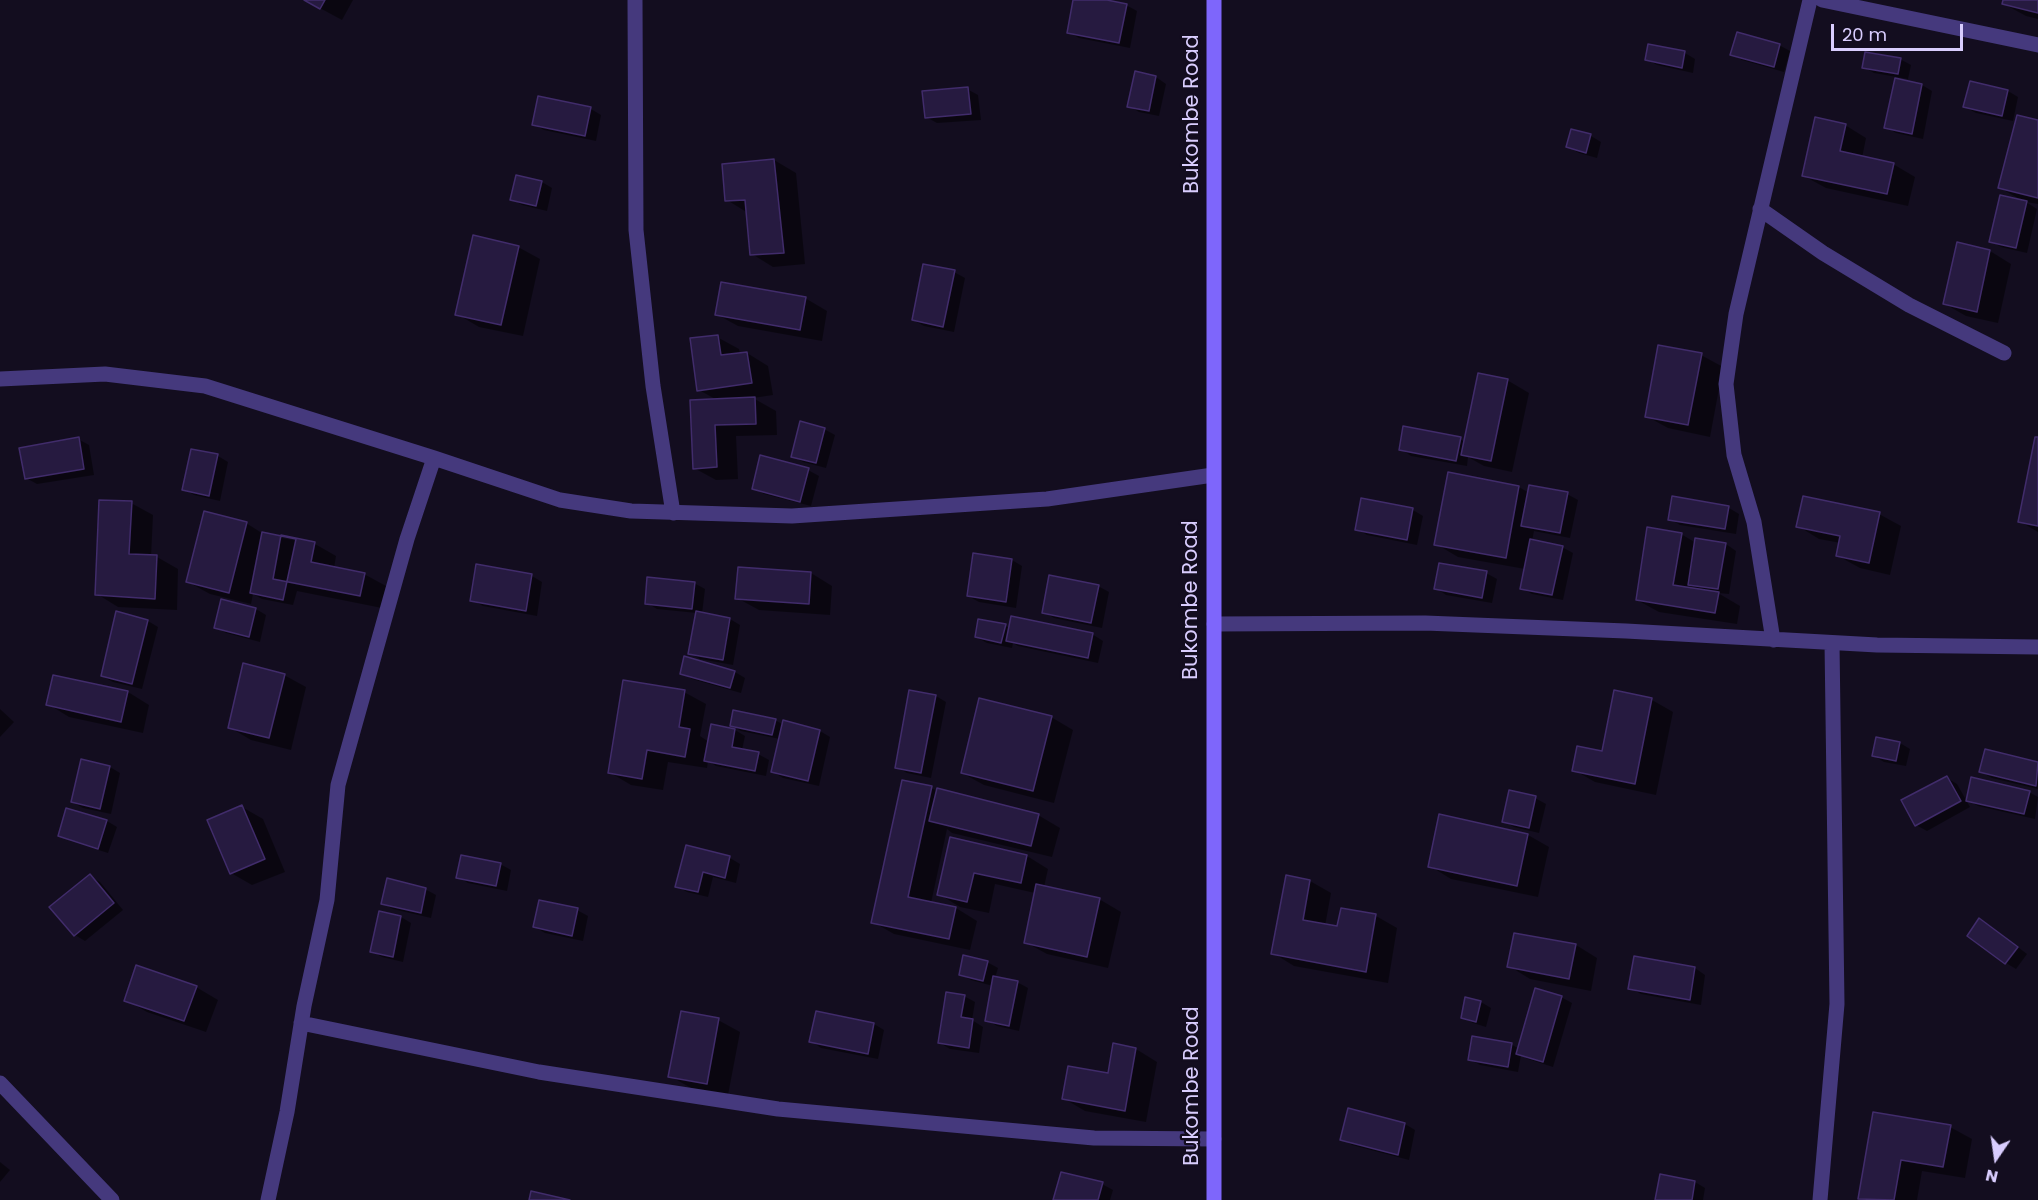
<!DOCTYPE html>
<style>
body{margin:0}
#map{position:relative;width:2038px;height:1200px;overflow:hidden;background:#130d1f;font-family:Poppins,sans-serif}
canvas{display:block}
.north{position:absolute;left:1966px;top:1128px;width:60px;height:60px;-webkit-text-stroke:4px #130d1f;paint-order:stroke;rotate:193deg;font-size:16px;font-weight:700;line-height:24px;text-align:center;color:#d9cdfe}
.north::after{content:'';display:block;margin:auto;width:21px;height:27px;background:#d9cdfe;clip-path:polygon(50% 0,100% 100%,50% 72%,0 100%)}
.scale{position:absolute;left:1831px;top:24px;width:132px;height:27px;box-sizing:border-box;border:3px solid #d9cdfe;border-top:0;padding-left:8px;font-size:18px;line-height:21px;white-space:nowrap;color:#d9cdfe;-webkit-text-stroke:4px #130d1f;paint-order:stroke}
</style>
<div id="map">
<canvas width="2038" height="1200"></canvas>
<div class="north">N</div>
<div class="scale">20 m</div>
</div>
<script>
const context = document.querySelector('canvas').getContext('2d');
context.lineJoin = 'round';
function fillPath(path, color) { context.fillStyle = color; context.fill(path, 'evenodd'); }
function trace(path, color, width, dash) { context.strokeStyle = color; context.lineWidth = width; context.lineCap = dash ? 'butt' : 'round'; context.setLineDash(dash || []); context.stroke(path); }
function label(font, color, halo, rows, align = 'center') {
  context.font = font + ' Poppins,sans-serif'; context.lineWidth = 4.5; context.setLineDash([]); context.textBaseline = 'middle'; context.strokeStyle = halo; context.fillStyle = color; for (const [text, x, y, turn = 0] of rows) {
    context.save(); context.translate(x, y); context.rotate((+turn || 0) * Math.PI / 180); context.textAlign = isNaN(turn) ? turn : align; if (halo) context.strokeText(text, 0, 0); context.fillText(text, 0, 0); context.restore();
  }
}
const shadow = new Path2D(`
 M305,0h48l-11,20z
 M1074,0h25l27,5 11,6 -7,37 -51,-10 -11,-6z
 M2005,0h33v19l-12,-3 -22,-12z
 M1649,45l36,8 10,6 -2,14 -36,-8 -11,-6z
 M1779,45l11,6 -6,21 -42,-12 -10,-6z
 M1900,59l11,6 -3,14 -34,-6 -10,-6z
 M1136,73l20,4 10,7 -7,32 -20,-4 -10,-6z
 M1971,83l37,8 10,6 -5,24 -37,-8 -11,-6z
 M1922,85l10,6 -9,48 -27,-6 -10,-6z
 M967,89l11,6 3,25 -44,3 -11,-6z
 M591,109l10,6 -5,26 -52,-11 -11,-6z
 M2038,121v83l-12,-2 11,7 -10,44 -26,-6 -10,-6 32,-40 -23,-13z
 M1845,125l21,13 -4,20 31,6 22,13 -7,29 -82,-18 -22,-12z
 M1572,131l19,5 10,6 -4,16 -18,-5 -11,-6z
 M774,160l22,13 9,91 -32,3 -21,-13 -4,-41 -21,-13z
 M517,177l25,5 10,6 -5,23 -25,-6 -10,-6z
 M1958,244l32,7 21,13 -13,59 -32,-7 -21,-12z
 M518,247l22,12 -17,77 -44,-9 -22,-13z
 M954,272l11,6 -11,54 -30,-6 -11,-6z
 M805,298l22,13 -5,30 -84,-15 -22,-12z
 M717,337l22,12 1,5 7,-1 21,13 5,29 -20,3 23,13 1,24 -41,1 2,43 -22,1 -22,-12 23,-68 -18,-10z
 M1701,355l22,12 -13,70 -42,-9 -22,-12z
 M1507,380l22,13 -17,79 -28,-6 -16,-9 -1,9 -56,-10 -10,-7 59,-10 5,3z
 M824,429l11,6 -9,33 -23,-6 -10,-6z
 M78,439l11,6 5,30 -57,9 -11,-6z
 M2038,439v93l-19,-11z
 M192,451l26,5 10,6 -8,39 -26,-6 -10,-6z
 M808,470l11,6 -8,30 -47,-12 -11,-6z
 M1519,487l10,6 38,1 11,6 -8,38 -36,-7 -2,10 30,6 11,6 -10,47 -31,-6 -11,-6 4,-19 -67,-12 -22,-13z
 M1673,498l56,10 10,6 -3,20 -56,-9 -10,-6z
 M1363,500l50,10 10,6 -6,29 -50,-10 -10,-6z
 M131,503l22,12 -2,42h6l21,12 -1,41 -59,-3 -21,-13z
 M1879,514l22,12 -11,49 -30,-7 -22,-12 3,-13 -22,-4 -21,-13z
 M246,523l19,12 50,9 21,12 -2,12 30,6 22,12 -4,22 -85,-17 -4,14 -31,-6 -9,-5 -2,10 -41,-10 -22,-12z
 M1681,534l15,9 30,1 10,7 -7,43 -11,-1 22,13 -3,18 -78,-12 -22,-12z
 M974,554l38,6 10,6 -6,42 -37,-6 -11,-6z
 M478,566l54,10 10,6 -5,34 -54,-10 -11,-6z
 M811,573l21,13 -2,29 -71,-5 -22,-12z
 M1486,573l11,6 -5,24 -46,-8 -10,-7z
 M694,583l11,6 -3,25 28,5 10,6 -7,40 -33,-6 -10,-6 7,-40 -40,-4 -10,-6z
 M1098,586l11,6 -7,36 -48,-10 -10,-6z
 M256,609l10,6 -6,27 -34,-9 -11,-6z
 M117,613l31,8 10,6 -16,62 -29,-7 -11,-6z
 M1005,626l5,2 82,6 11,7 -5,22 -80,-17 -5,-3 -1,5 -25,-5 -11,-6z
 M685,658l50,14 10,6 -4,15 -49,-14 -11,-6z
 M284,675l22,12 -15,63 -40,-10 -22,-13z
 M128,692l21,13 -6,28 -74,-16 -21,-13z
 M684,692l22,12 -6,32 9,6 3,-16 23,4 10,6 -3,14 16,4 11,6 -3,16 -50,-10 -8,-5 -1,7 -39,-6 -5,28 -32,-5 -22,-13z
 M911,692l25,4 10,6 -15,76 -24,-5 -11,-6z
 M1615,692l37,8 21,12 -17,83 -61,-13 -21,-12 29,-17z
 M0,709l14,13 -14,15z
 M1051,717l22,13 -19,73 -70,-18 -22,-12z
 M775,720l9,5 36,6 10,6 -11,49 -36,-8 -10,-6 7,-33 -39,-8 -10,-6z
 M1900,743l10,6 -4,17 -22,-4 -10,-6z
 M1986,751l52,12v26l-46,-11 -11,-6z
 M110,767l10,6 -9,41 -28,-6 -11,-6z
 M1947,778l10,6 13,23 -43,24 -11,-6z
 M931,788l7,3 100,24 22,13 -8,29 -100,-24 -5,-4 -16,74 25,5 21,13 -7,29 -76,-16 -21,-12z
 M2029,792l9,5 -3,22 -57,-13 -10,-6z
 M1535,798l11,6 -7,29 -25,-6 -10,-6z
 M242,807l21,12 22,53 -33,13 -21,-12z
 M67,809l40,12 10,6 -9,26 -38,-12 -11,-6z
 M1528,835l21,12 -11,50 -87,-18 -21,-13z
 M951,839l76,17 21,13 -4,18 55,12 22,13 -13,56 -61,-14 -22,-12 10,-49 -40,-9 -6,29 -29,-6 -21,-13z
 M687,847l43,11 10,6 -4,19 -23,-6 -5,20 -21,-5 -10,-6z
 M500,864l11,6 -4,21 -39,-8 -10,-6z
 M90,876l10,6 23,28 -38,31 -10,-6z
 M1310,881l21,12 -6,33 14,2 3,-19 34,7 21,12 -9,55 -94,-17 -21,-13z
 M425,889l11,6 -5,23 -38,-9 -11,-6z
 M577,910l11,6 -5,25 -38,-8 -10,-6z
 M380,913l21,4 10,6 -8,39 -21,-5 -11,-6z
 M1990,926l37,28 -11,15 -10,-6z
 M1576,945l21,13 -6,33 -61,-12 -21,-13z
 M1635,958l60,10 10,7 -4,30 -60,-11 -11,-6z
 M987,962l11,6 -3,10 22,4 11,6 -9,43 -22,-5 -10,-6 6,-34 -22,-6 -11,-6z
 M196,987l22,13 -12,32 -59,-20 -21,-12z
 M964,996l11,6 -3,18 11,7 -4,26 -29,-4 -10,-6z
 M1561,997l11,6 -19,64 -25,-8 -7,-4 -3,17 -38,-7 -11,-6 42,-15 8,5z
 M1481,1002l10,6 -5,19 -13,-4 -11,-6z
 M718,1020l22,12 -12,63 -37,-7 -21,-12z
 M874,1024l10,6 -6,29 -57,-11 -10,-7z
 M1136,1049l21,13 -11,60 -61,-11 -22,-13 46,-24z
 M1349,1110l56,14 10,6 -6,30 -57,-15 -10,-6z
 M1874,1114l76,13 22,12 -7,39 -43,-7 -5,29h-53l-4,-2z
 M0,1162l10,8 -10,12z
 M1695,1182l10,6 -2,12h-46z
 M1102,1184l11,6 -3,10h-55z`);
const building = new Path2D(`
 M304,0h21l-5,9z
 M1073,0h34l20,4 -8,39 -52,-10z
 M2003,0h35v13l-36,-9z
 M1737,32l43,12 -6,23 -44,-12z
 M1648,44l37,7 -3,17 -37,-8z
 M1865,52l36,6 -3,16 -36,-6z
 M1135,71l21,5 -7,35 -22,-4z
 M1895,78l27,6 -10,50 -28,-6z
 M1970,81l38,9 -6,26 -39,-9z
 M968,87l3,27 -46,4 -3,-27z
 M538,96l53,11 -6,29 -53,-11z
 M2017,115l21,5v78l-40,-10z
 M1815,117l31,7 -6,27 54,12 -7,31 -85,-18z
 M1571,129l20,5 -5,19 -20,-6z
 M774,159l10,94 -34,2 -5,-55 -20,1 -3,-37z
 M516,175l26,6 -6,25 -26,-6z
 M2000,195l27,6 -11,47 -27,-6z
 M473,235l46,11 -18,79 -46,-10z
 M1957,242l33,8 -13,62 -34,-8z
 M923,264l32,6 -12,57 -31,-7z
 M721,282l85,15 -6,33 -85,-15z
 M718,335l3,20 26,-3 5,31 -55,8 -7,-53z
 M1658,345l44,8 -14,72 -43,-8z
 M1478,373l30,6 -17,82 -30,-6z
 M755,397l1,27 -41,1 2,42 -24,2 -3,-69z
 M800,421l25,7 -9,35 -25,-6z
 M1403,426l58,11 -5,24 -57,-11z
 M79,437l5,32 -59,10 -6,-31z
 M2035,437h3v89l-20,-4z
 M191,449l27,5 -9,42 -27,-6z
 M760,455l49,13 -9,34 -48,-13z
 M1448,472l71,14 -13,72 -72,-13z
 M1529,485l39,7 -8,41 -39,-7z
 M1672,496l57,10 -4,23 -57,-9z
 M1803,496l77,16 -11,51 -33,-7 4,-20 -44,-9z
 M1361,498l52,10 -6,32 -52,-10z
 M99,500l33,1 -3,53 28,1 -2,44 -60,-4z
 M204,511l43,11 -18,71 -43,-11z
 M1647,527l35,6 -9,52 46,7 -4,21 -79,-13z
 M262,532l34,7 -13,61 -33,-7z
 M281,535l34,7 -4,20 54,11 -5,23 -87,-17z
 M1695,538l31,5 -8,46 -30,-4z
 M1530,539l33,7 -11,49 -32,-6z
 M973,553l39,6 -6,43 -39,-6z
 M1439,563l48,8 -5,27 -48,-9z
 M476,564l56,10 -6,37 -56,-10z
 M738,567l73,5 -2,32 -74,-5z
 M1049,575l50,10 -8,38 -49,-10z
 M647,577l48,5 -3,27 -47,-5z
 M221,599l35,9 -7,29 -35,-9z
 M116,611l32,9 -16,64 -31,-8z
 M696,611l34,7 -7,42 -35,-6z
 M1011,616l82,17 -5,25 -82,-17z
 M978,619l28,5 -5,19 -26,-6z
 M684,656l51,15 -5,17 -50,-14z
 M243,663l42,11 -16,64 -41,-10z
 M53,675l75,16 -7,31 -75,-17z
 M623,680l62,10 -6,37 11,2 -5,28 -38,-7 -5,29 -34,-6z
 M909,690l27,5 -15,78 -26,-5z
 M1614,690l38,8 -17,86 -63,-13 5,-25 25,5z
 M979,698l73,18 -19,75 -72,-18z
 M733,710l43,9 -4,16 -42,-9z
 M783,720l37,10 -12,51 -37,-9z
 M711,724l24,5 -3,18 27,5 -4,19 -51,-10z
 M1876,737l24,5 -4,19 -24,-5z
 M1985,749l53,13 -2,24 -57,-14z
 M81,759l29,7 -10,43 -29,-7z
 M1947,776l14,25 -46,25 -14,-26z
 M1971,777l59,14 -6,23 -58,-13z
 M902,780l30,6 -24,111 48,10 -7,32 -78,-16z
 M937,788l102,26 -8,32 -102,-25z
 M1509,790l27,6 -7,32 -27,-6z
 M242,805l23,54 -35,15 -23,-54z
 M66,808l41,12 -9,29 -40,-13z
 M1439,814l89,20 -11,52 -89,-19z
 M950,837l77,18 -6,28 -47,-10 -7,29 -30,-7z
 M686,845l44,11 -5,22 -22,-6 -5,20 -23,-5z
 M461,855l40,8 -5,23 -40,-8z
 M90,874l24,29 -40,33 -25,-29z
 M1286,875l24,5 -7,40 34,6 4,-18 35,6 -10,58 -95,-18z
 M387,878l39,10 -5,25 -40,-9z
 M1036,884l64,14 -13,59 -63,-14z
 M539,900l39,8 -6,28 -39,-9z
 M379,911l22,5 -8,41 -23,-5z
 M1979,918l39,29 -13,17 -38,-28z
 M1514,933l62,11 -7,35 -62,-12z
 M963,955l25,6 -5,20 -24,-6z
 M1634,956l61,11 -5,33 -62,-11z
 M136,965l61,21 -13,35 -60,-20z
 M993,976l25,5 -9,45 -24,-5z
 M1535,988l27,8 -19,66 -27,-8z
 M946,992l19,3 -4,22 12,2 -4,29 -31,-5z
 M1465,997l16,4 -5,21 -15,-4z
 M681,1011l38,7 -12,66 -39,-7z
 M816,1011l58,12 -6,31 -59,-12z
 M1472,1036l40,7 -4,24 -40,-7z
 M1113,1043l23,5 -11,63 -63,-12 6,-33 40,7z
 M1348,1108l57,15 -7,32 -58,-15z
 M1873,1112l78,13 -8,42 -42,-7 -7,40 -36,-1z
 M1061,1172l42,10 -5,18h-45z
 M1660,1174l35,7 -3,19h-37z
 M531,1191l39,9h-41z`);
const street = new Path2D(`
 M635,0l1,230 17,156 20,127
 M1822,0l216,45
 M1760,209l63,44 86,52 95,48
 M0,379l105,-5 100,12 229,72 126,42 71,11 161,5 255,-17 166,-24
 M1214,624l211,-1 201,8 251,14 161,2
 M1773,640l-19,-118 -20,-67 -8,-71 10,-70 74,-314
 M301,1023l238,49 239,37 316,29 120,1
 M0,1083l112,117
 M268,1200l19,-88 17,-106 23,-106 11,-115 69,-246 27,-81
 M1820,1200l17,-196 -5,-361`);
const secondary = new Path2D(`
 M1214,0v1200`);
const streetNames = [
 ["Bukombe Road",1193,114,-90],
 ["Bukombe Road",1192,600,-90],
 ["Bukombe Road",1193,1086,-90]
];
fillPath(shadow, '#0007');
fillPath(building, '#261a40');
trace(building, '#412c6b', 1.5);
trace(street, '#45397d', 15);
trace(secondary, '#7e66fb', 15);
label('21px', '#d9cdfe', '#130d1f', streetNames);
</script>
